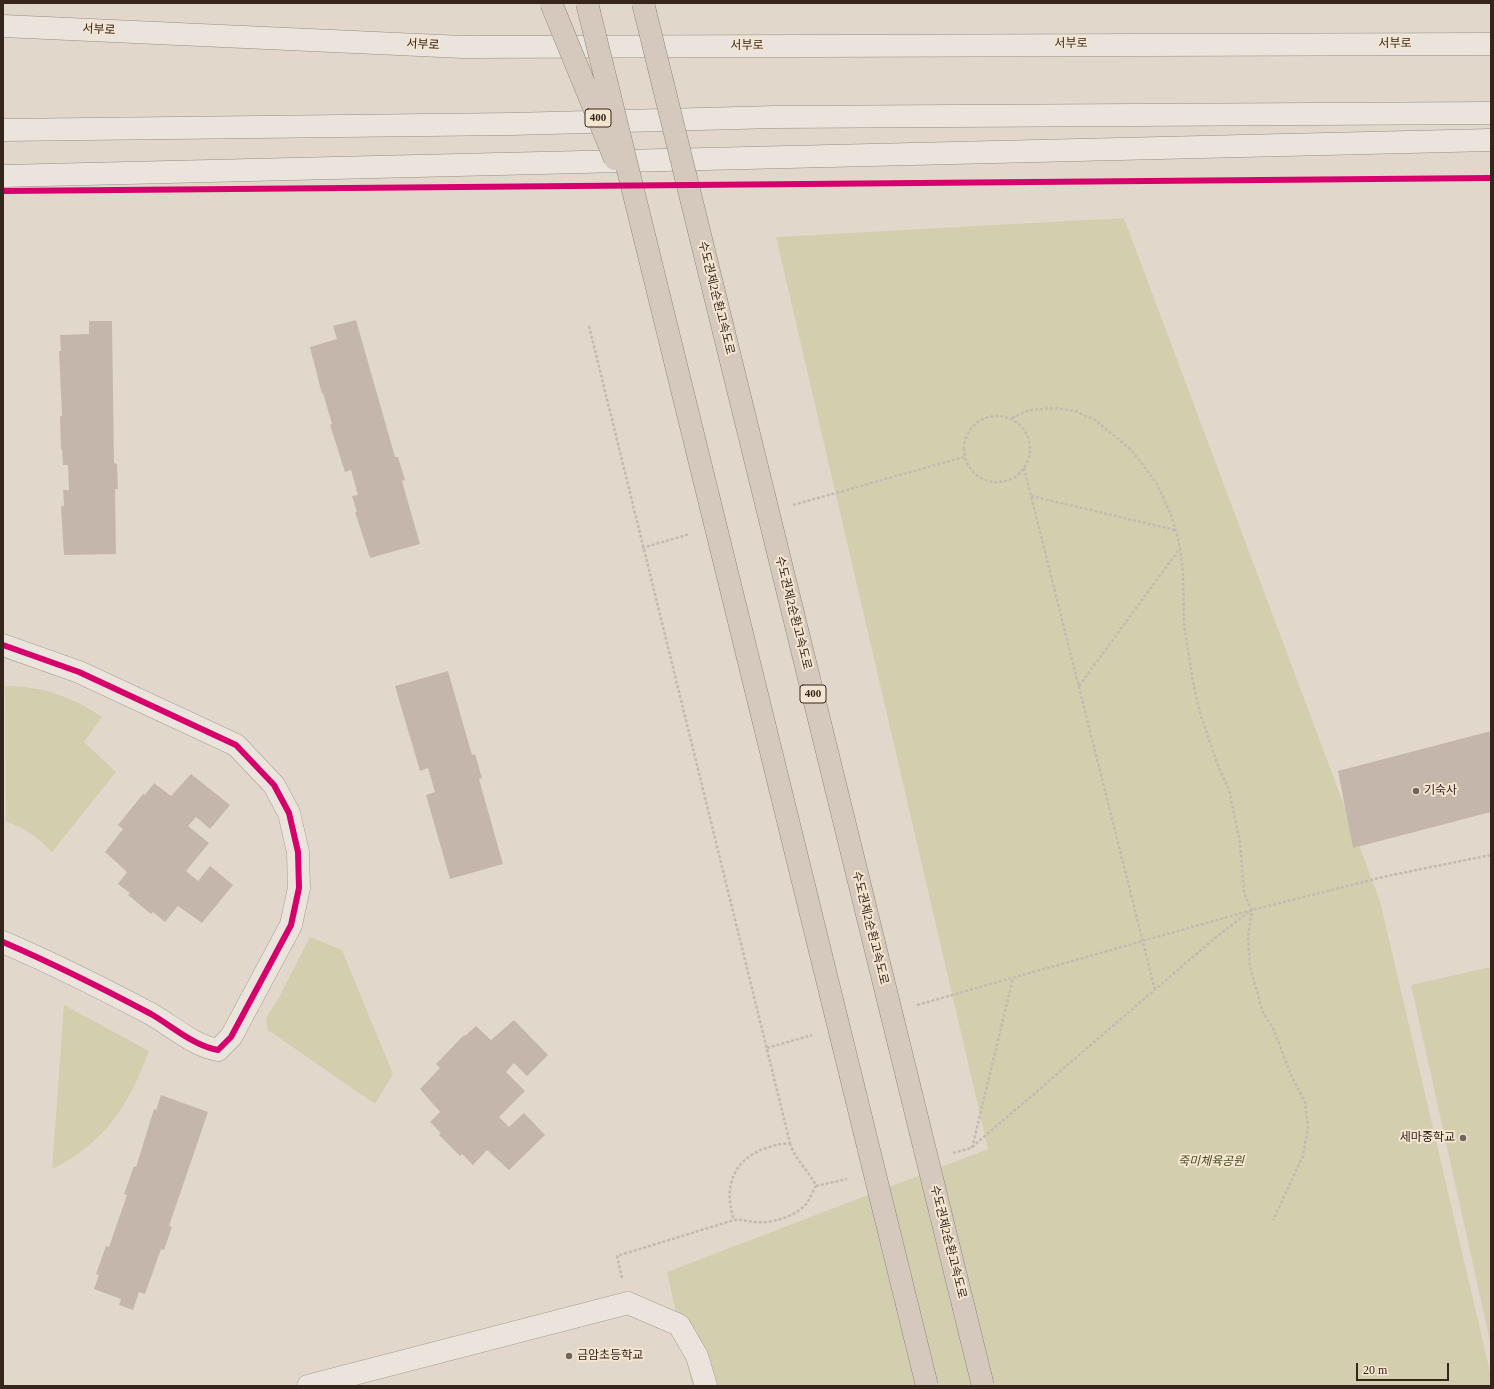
<!DOCTYPE html>
<meta charset="utf-8">
<style>
body{margin:0}
#map{position:relative;width:1494px;height:1389px;overflow:hidden;background:#e1d8cb;font-family:"Times New Roman",serif}
canvas{display:block}
.frame{position:absolute;inset:0;border:4px solid #34261d;pointer-events:none}
.scale{position:absolute;left:1356px;top:1363px;width:93px;height:18px;box-sizing:border-box;border:2px solid #34261d;border-top:0;padding-left:5px;font-size:12px;line-height:14px;white-space:nowrap;color:#34261d;-webkit-text-stroke:3px #f3e5d0;paint-order:stroke}
</style>
<div id="map">
<canvas width="1494" height="1389"></canvas>
<div class="frame"></div>
<div class="scale">20 m</div>
</div>
<script>
const context = document.querySelector('canvas').getContext('2d');
context.lineJoin = 'round';
function fillPath(path, color) { context.fillStyle = color; context.fill(path, 'evenodd'); }
function trace(path, color, width, dash) { context.strokeStyle = color; context.lineWidth = width; context.lineCap = dash ? 'butt' : 'round'; context.setLineDash(dash || []); context.stroke(path); }
function label(font, color, halo, rows, align = 'center') {
  context.font = font + ' "Times New Roman","Noto Sans KR",serif'; context.lineWidth = 4; context.setLineDash([]); context.textBaseline = 'middle'; context.strokeStyle = halo; context.fillStyle = color; for (const [text, x, y, turn = 0] of rows) {
    context.save(); context.translate(x, y); context.rotate((+turn || 0) * Math.PI / 180); context.textAlign = isNaN(turn) ? turn : align; if (halo) context.strokeText(text, 0, 0); context.fillText(text, 0, 0); context.restore();
  }
}
const green = new Path2D(`
 M1124,218l256,683 111,475v10h-799l-25,-114 321,-123 -212,-912z
 M5,686c37,0 66,10 97,31l-18,25 32,30 -64,80c-14,-14 -27,-25 -46,-30z
 M310,937l32,13 51,124 -18,30 -107,-74 -2,-10 2,-5 10,-16z
 M1491,967v379l-80,-361z
 M64,1005l85,46c-20,54 -44,92 -97,118z`);
const building = new Path2D(`
 M356,320l39,137h3l7,23 -3,1 18,63 -50,14 -15,-46h2l-5,-16 6,-1 -7,-25 -6,2 -15,-47 2,-1 -9,-31 -1,1 -12,-47 27,-8 -4,-13z
 M89,321h23l2,142 3,1 1,25h-3l1,65 -52,1 -3,-49h3l-1,-16h6l-1,-25h-5l-1,-16h-1l-1,-33h2l-3,-65h2l-1,-16 29,-1z
 M448,671l24,84 3,-1 7,24 -3,1 24,85 -53,15 -24,-84 9,-3 -7,-24 -8,3 -25,-85z
 M1491,731v81l-138,36 -15,-77z
 M191,774l39,31 -20,24 -14,-12 -8,9 21,17 -23,28 12,10 12,-15 23,19 -31,38 -24,-17 -13,16 -12,-10 -2,2 -23,-19 2,-2 -12,-9 9,-12 -22,-20 18,-23 -5,-4 25,-31 2,1 9,-12 17,13z
 M514,1020l34,35 -21,21 -13,-13 -8,9 19,19 -26,26 10,10 15,-14 21,22 -36,35 -22,-20 -14,15 -11,-11 -2,2 -21,-21 2,-2 -11,-11 10,-10 -20,-23 20,-21 -4,-4 28,-29 1,1 11,-10 15,14z
 M161,1095l47,17 -39,114 3,1 -8,23 -3,-1 -16,45 -6,-2 -6,18 -14,-5 2,-6 -27,-10 5,-14 -3,-1 10,-28 3,1 18,-52 -3,-1 10,-28 2,1 18,-58 2,1z`);
const path = new Path2D(`
 M589,326l201,817
 M964 449a33 33 0 1 1 66 0a33 33 0 1 1-66 0Z
 M1012,418l17,-8 27,-2 19,3 20,9 35,29 13,16 14,19 15,33 8,30 3,26 1,51 9,58 7,31 17,50 12,27 11,52 4,51 8,17 -4,27 2,30 13,46 10,15 18,47 14,27 3,26 -5,28 -30,64
 M1024,468l131,522
 M1031,496l144,34
 M793,505l171,-48
 M642,548l48,-14
 M1079,686l101,-138
 M917,1005l335,-95 135,-34 104,-21
 M767,1048l45,-13
 M790,1143c5,17 19,28 26,43 -3,5 -6,12 -9,17 -12,14 -36,21 -54,19 -7,-1 -12,-3 -19,-2 -15,-46 11,-73 56,-77z
 M972,1148l41,-170
 M953,1153l18,-5 244,-210 35,-27
 M816,1186l31,-7
 M622,1278l-5,-22 117,-36`);
const street = new Path2D(`
 M3,645l76,27 157,73 38,40 15,28 9,39 1,36 -8,37 -60,112 -13,13c-24,-4 -46,-24 -67,-36 -49,-26 -97,-50 -148,-72
 M308,1386l320,-83 51,22 18,31 9,30`);
const secondary = new Path2D(`
 M3,26l460,21 1028,-3
 M3,130l509,-6 263,-7 716,-4
 M3,176l1488,-36`);
const highwayBridge = new Path2D(`
 M551,3l64,156
 M587,3l340,1383
 M643,3l340,1383`);
const cycleway = new Path2D(`
 M3,191l1488,-13
 M3,645l76,27 157,73 38,40 15,28 9,39 1,36 -8,37 -60,112 -13,13c-24,-4 -46,-24 -67,-36 -49,-26 -97,-50 -148,-72`);
const markers = [
 [1416,791,4,"#71645a"],
 [1463,1138,4,"#71645a"],
 [569,1356,4,"#71645a"]
];
const shields = [
 [598,118,26],
 [813,694,26]
];
const shieldNames = [
 ["400",598,118],
 ["400",813,694]
];
const streetNames = [
 ["서부로",99,30,3],
 ["서부로",1071,44],
 ["서부로",1395,44],
 ["서부로",423,45,3],
 ["서부로",747,46],
 ["수도권제2순환고속도로",716,298,76],
 ["수도권제2순환고속도로",793,613,76],
 ["수도권제2순환고속도로",870,928,76],
 ["수도권제2순환고속도로",948,1242,76]
];
const poiNames = [
 ["기숙사",1424,791],
 ["세마중학교",1455,1138,"right"],
 ["금암초등학교",577,1356]
];
const parkNames = [
 ["죽미체육공원",1211,1162]
];
fillPath(green, '#d3cfae');
fillPath(building, '#c5b6ac');
trace(street, '#a69e94', 23);
trace(secondary, '#968d84', 23);
trace(path, '#c2bbb3', 2.5, [3, 2]);
trace(street, '#eae4dc', 22);
trace(secondary, '#eae4dc', 22);
trace(highwayBridge, '#8c837b', 23, []);
trace(highwayBridge, '#d4c9bc', 22);
trace(cycleway, '#d6006c', 6);
for (const [x, y, r, color] of markers) { const dot = new Path2D(); dot.arc(x, y, r, 0, 2 * Math.PI); context.fillStyle = color; context.fill(dot); trace(dot, '#f3e5d0', 1.5); }
for (const [x, y, w] of shields) { const box = new Path2D(); box.roundRect(x - w / 2, y - 9, w, 18, 3); context.fillStyle = '#f3e5d0'; context.fill(box); trace(box, '#34261d', 1); }
label('bold 11px', '#34261d', null, shieldNames);
label('12px', '#34261d', '#f3e5d0', streetNames);
label('12px', '#34261d', '#f3e5d0', poiNames, 'left');
label('italic 12px', '#494f25', '#f3e5d0', parkNames);
</script>
